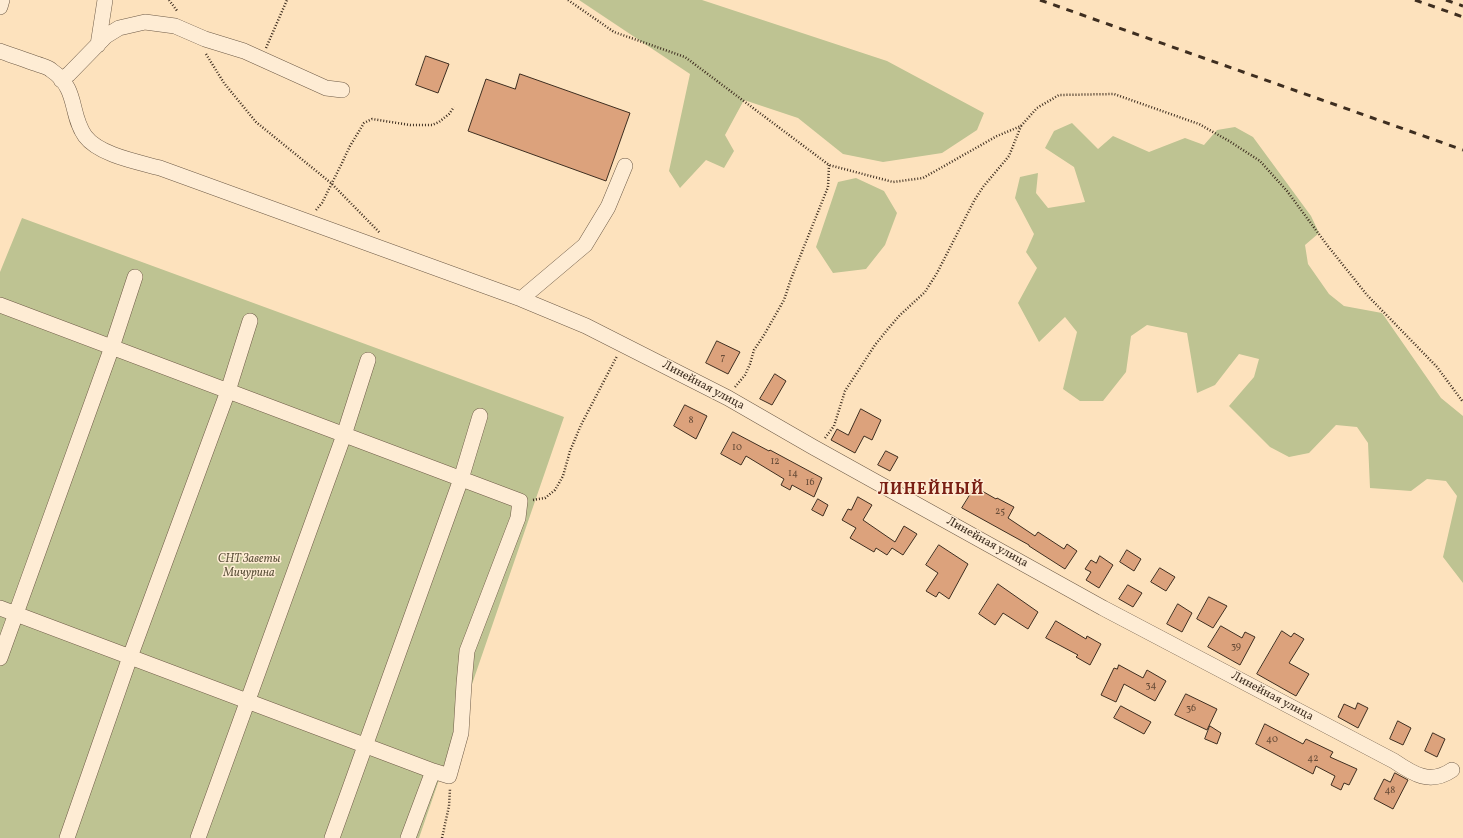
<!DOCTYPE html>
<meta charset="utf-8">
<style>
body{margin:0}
canvas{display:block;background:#fde2bd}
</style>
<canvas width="1463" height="838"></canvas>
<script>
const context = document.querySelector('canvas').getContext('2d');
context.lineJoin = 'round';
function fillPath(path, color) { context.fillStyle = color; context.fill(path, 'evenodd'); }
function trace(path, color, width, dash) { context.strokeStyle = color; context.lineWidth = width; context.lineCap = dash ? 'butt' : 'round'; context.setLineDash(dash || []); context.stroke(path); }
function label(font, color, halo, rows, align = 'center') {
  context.font = font + ' Vollkorn,serif'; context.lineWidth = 3; context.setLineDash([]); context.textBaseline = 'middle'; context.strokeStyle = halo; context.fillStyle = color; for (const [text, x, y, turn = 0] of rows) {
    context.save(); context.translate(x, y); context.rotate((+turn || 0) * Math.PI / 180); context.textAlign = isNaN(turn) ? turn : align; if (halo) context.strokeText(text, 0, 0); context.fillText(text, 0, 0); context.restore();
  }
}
const green = new Path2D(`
 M579,0h123l185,61 97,52 -7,17 -35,23 -59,9 -40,-8 -45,-36 -54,-18 -19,35 9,16 -10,17 -18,-8 -26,28 -11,-17 21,-97z
 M1072,123l26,26 15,-13 36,16 36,-14 19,7 13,-15 18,-3 18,10 58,79 8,17 -14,12 3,19 21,30 15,12 38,7 59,85 22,18v167l-20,-26 14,-61 -11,-15 -19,-2 -16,12 -41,-3 -2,-45 -11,-16 -21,-2 -27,28 -20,4 -19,-10 -41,-41 25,-29 5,-18 -20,-5 -24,31 -18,8 -10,-60 -40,-8 -16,11 -5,36 -23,29h-23l-17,-12 14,-57 -12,-15 -26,25 -21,-39 19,-35 -11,-16 8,-18 -19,-36 5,-21 18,-4 -2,20 12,15 37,-6 -11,-35 -29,-19 9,-17z
 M856,178l28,13 13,22 -12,32 -19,24 -33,4 -17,-26 22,-65z
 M22,218l542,199 -145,421h-419v-566z`);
const building = new Path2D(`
 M426,56l23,8 -11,29 -22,-8z
 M520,74l110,39 -24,68 -138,-50 18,-52 29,10z
 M717,341l23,11 -12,22 -22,-11z
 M775,374l11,7 -14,24 -12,-6z
 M685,405l22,11 -11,23 -22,-13z
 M861,409l20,11 -9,20 -8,-4 -9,17 -24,-13 6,-11 11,6z
 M733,432l36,19 1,-1 52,28 -8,19 -22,-12 -2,5 -9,-5 3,-6 -38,-23 -5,9 -20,-11z
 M886,451l12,6 -8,14 -12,-6z
 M975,487l21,12 1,-1 17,9 -6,11 27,18 3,-4 26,17 3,-5 10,7 -12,18 -36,-23v-1l-67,-37z
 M858,497l14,8 -9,15 32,22 9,-16 13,8 -14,21 -11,-7 -5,7 -11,-7 -2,4 -24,-14 6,-10 -14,-8 6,-11 3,1z
 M818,499l10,6 -5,11 -11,-6z
 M939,545l29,19 -19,35 -10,-7 -3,5 -10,-6 12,-18 -12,-8z
 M1127,550l14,9 -7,12 -14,-9z
 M1100,556l13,9 -14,23 -13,-8 5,-8 -6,-3 6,-9 5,3z
 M1160,568l15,9 -9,14 -15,-9z
 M998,584l40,28 -10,17 -25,-16 -8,12 -16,-11z
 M1128,585l14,8 -9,14 -14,-8z
 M1209,597l18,9 -14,22 -16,-9z
 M1178,604l14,9 -10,19 -15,-8z
 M1056,621l30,18 1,-3 14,8 -11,21 -14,-8 2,-2 -32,-17z
 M1221,626l21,12 3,-6 10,5 -15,28 -32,-18z
 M1282,631l9,6 3,-4 10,6 -15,24 20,11 -13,22 -39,-22z
 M1119,665l24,13 4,-8 19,11 -11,20 -31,-17 -8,18 -15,-7 13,-27 3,1z
 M1186,694l31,15 -10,21 -32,-15z
 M1358,703l10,5 -10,20 -20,-11 6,-13 11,5z
 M1121,706l30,16 -7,12 -30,-16z
 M1398,721l13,7 -8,17 -13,-6z
 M1265,724l38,20 3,-5 27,13 -3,5 27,12 -8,16 -5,-2 -3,7 -10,-5 4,-9 -19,-10 -3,8 -57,-30z
 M1210,726l11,7 -4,11 -12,-5z
 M1433,733l12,6 -8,18 -12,-6z
 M1395,773l13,7 -15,29 -19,-10 10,-20 6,3z`);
const path = new Path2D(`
 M169,0l9,12
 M568,0l46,32 71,25 144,108 64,17 30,-4 74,-42 24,-10 16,-18 22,-13 55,-1 85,30 30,17 31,20 27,30 40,54 40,50 70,72 26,35
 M266,48l21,-48
 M206,54l18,29 32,39 75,61 49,50
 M316,210l6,-7 20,-40 8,-17 14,-23 8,-4 38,6h22l7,-3 10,-8 5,-7
 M735,387l10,-12 5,-11 4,-14 10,-15 20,-35 7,-21 37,-92 1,-22
 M825,438l9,-12 11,-35 30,-46 12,-15 13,-15 25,-23 12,-19 37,-72 9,-14 26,-31 12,-30
 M533,500l12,-2 10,-8 8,-14 7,-25 11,-26 36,-69
 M442,838l7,-32 1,-17`);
const minor = new Path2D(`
 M0,7l2,-7
 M98,45l7,-45
 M0,51c12,4 25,9 37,13 5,2 11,3 14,6 28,19 18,43 34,66 14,19 53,26 75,32l361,131 65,27 142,72 85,49 290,161 291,153c19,13 36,24 58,9
 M61,80l8,-6 37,-38 13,-8 26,-6 30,4 30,13 39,12 82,37 16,2
 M521,299l64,-54 23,-38 17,-41
 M0,305l520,196 -2,17 -51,133 -3,33 -3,49 -12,43 -16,-5 -25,67
 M0,608l433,163
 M0,658l112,-311 23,-70
 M67,838l63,-181 98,-266 22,-70
 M198,838l146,-403 24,-75
 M332,838l129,-359 19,-63`);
const rail = new Path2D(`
 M1040,0l423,150
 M1415,0l48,17
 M1446,0l17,6`);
const numberNames = [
 ["7",723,358],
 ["8",691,421],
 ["10",737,448],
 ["12",775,462],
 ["14",793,474],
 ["16",810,483],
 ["25",1000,512],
 ["39",1236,647],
 ["34",1151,686],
 ["36",1191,709],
 ["40",1272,740],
 ["42",1313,759],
 ["48",1390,791]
];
const streetNames = [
 ["Линейная улица",703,386,28],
 ["Линейная улица",987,543,29],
 ["Линейная улица",1272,697,28]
];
const parkNames = [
 ["СНТ Заветы",249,560],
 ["Мичурина",249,574]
];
const districtNames = [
 ["ЛИНЕЙНЫЙ",931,491]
];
fillPath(green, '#bec392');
fillPath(building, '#dca27c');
trace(building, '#3e2e20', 1);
trace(minor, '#6e5b47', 16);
trace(path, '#3e2e20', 2.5, [1, 2]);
trace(minor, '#feecd4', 15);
trace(rail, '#3e2e20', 3, [7, 7]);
label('10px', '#664b37', null, numberNames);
label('12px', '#3e2e20', '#feecd4', streetNames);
label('italic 12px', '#5e533c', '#feecd4', parkNames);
context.letterSpacing = '1px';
label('bold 16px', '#7a1f14', '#feecd4', districtNames);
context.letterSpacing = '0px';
</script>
